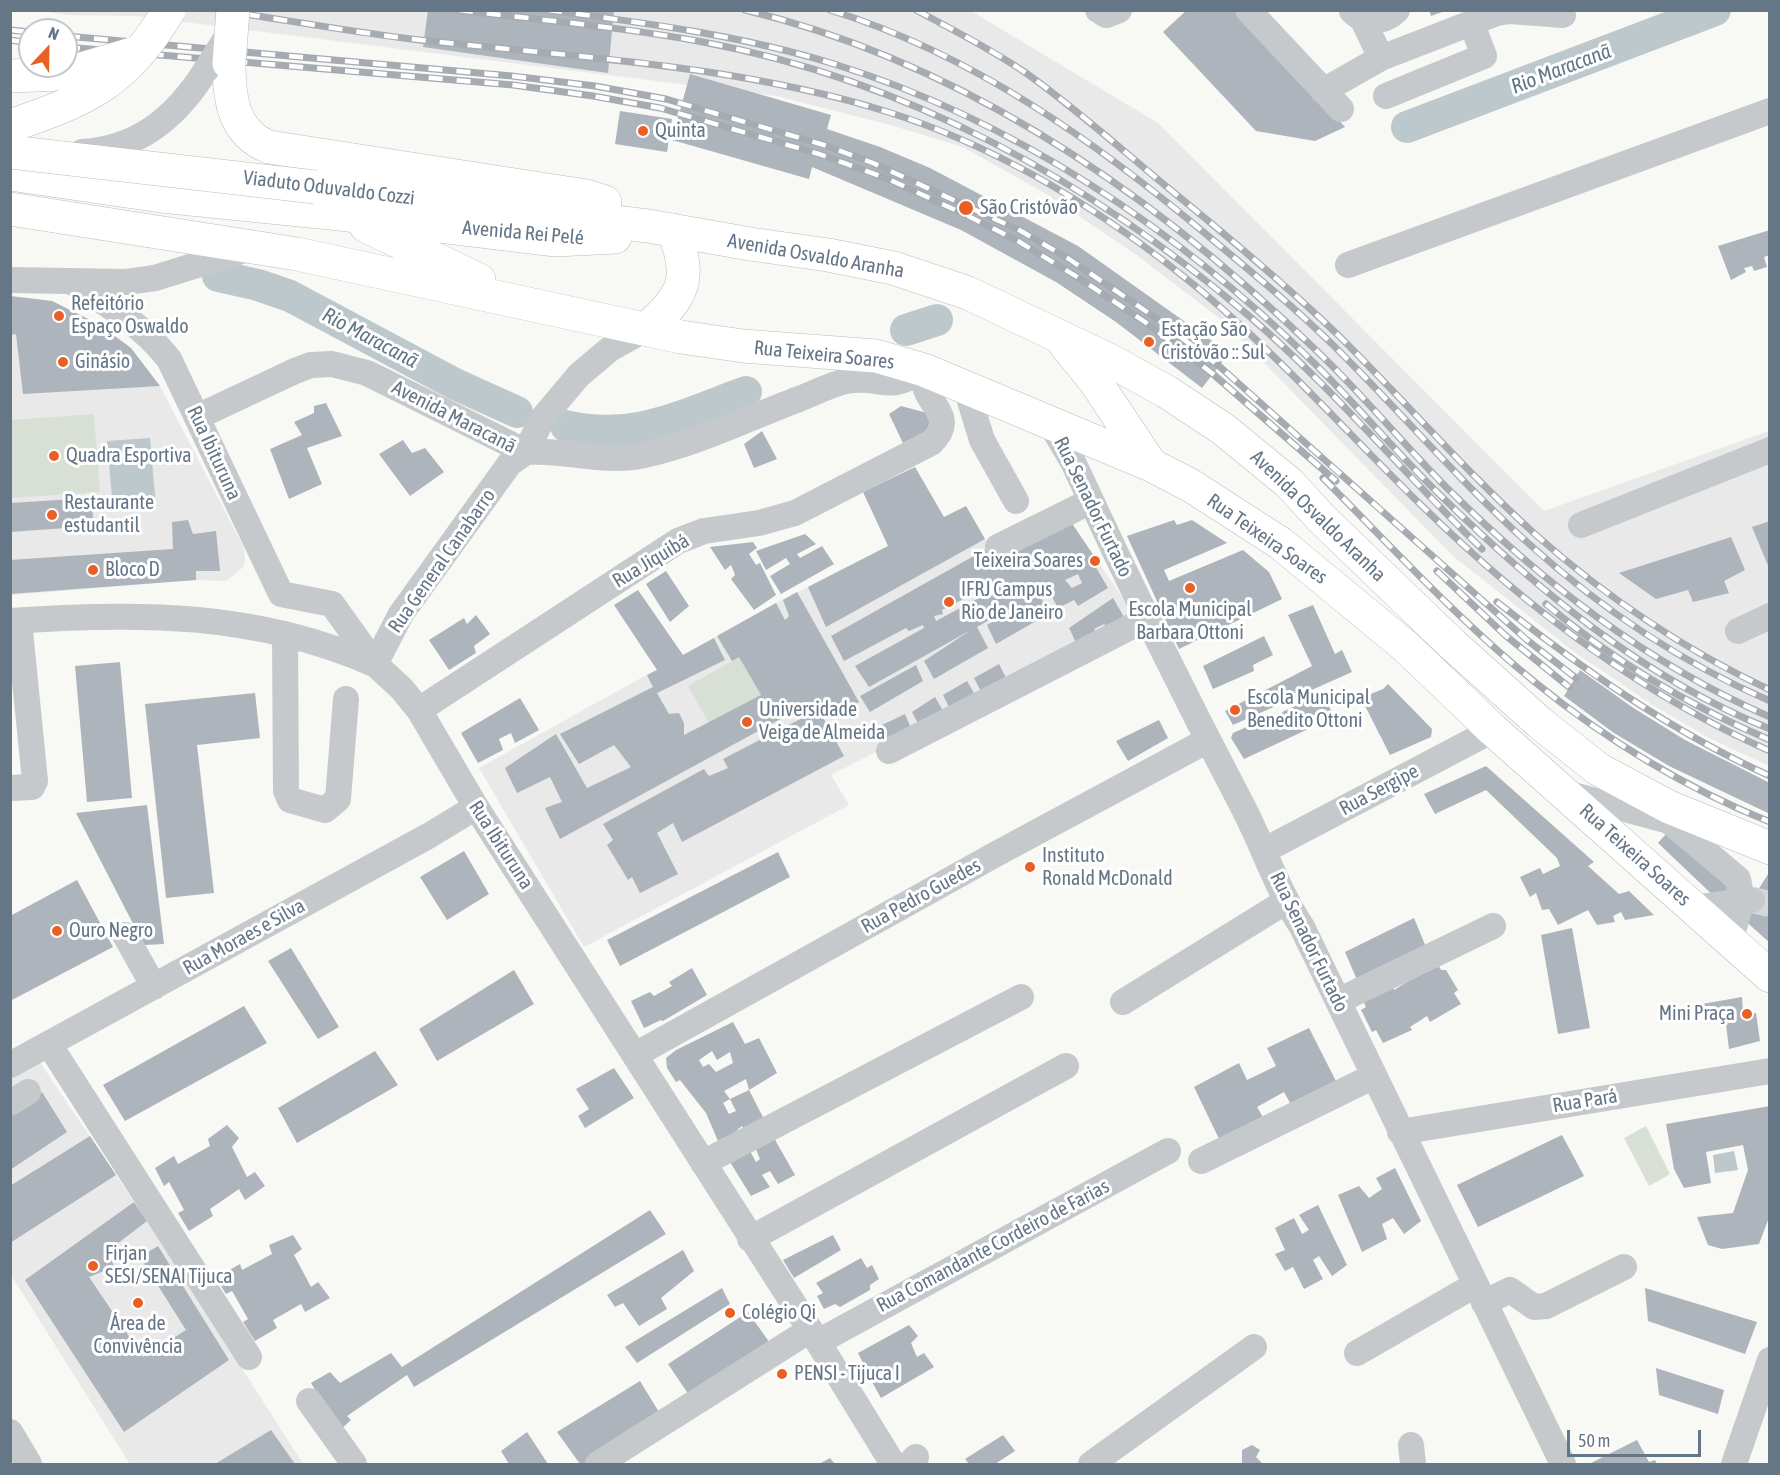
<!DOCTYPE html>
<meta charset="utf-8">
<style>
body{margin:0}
#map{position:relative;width:1780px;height:1475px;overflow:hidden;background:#f8f8f5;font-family:"Asap Condensed",sans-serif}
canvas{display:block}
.frame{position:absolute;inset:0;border:12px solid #657687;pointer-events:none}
.north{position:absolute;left:18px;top:18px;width:60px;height:60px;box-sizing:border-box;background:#fff;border:2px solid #c1c8cf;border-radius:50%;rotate:22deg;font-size:16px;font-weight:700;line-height:24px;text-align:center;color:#657687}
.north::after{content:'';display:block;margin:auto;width:21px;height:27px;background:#ea5f23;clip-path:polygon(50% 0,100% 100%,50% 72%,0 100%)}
.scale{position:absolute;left:1567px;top:1430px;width:134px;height:27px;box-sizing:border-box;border:3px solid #657687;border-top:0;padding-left:8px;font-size:18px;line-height:21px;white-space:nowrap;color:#657687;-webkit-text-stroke:4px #fff;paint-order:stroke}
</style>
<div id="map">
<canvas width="1780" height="1475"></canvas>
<div class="frame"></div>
<div class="north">N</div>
<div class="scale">50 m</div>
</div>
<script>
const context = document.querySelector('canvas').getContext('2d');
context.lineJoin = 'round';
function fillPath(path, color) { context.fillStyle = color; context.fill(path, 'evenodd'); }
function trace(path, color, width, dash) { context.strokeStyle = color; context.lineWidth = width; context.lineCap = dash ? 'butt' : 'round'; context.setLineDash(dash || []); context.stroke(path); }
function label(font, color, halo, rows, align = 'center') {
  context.font = font + ' "Asap Condensed",sans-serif'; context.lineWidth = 6; context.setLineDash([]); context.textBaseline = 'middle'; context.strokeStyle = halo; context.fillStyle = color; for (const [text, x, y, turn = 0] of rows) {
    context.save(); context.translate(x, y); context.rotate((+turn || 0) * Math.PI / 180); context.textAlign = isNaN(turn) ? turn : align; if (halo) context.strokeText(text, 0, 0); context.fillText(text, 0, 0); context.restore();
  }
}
const built = new Path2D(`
 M42,11h929l187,112 386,388 225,-80v335l-60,-28 -58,-34 -78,-53 -120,-95 -230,-235 -88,-67 -87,-59 -85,-48 -76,-23 -111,-28 -640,-80 -69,-1z
 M11,296l41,5 48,24 31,23 29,38 84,162 1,14 -3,6 -16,13 -30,-1 -185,15z
 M966,506l24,41 79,-28 68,100 -306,156 18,30 -265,142 -105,-179 297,-165z
 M39,1061l132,196 132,207h-173l-119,-189v-199z`);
const green = new Path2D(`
 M94,414l6,78 -89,6v-78z
 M739,657l22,38 -52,28 -21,-37z
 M1646,1126l24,48 -21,12 -25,-48z`);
const water = new Path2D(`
 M150,438l6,68 -43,3 -6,-68z
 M1734,1151l4,19 -23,3 -2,-18z`);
const river = new Path2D(`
 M1407,127l308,-117
 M218,276l40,9 32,11 165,88 62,28
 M906,330l31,-10
 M566,426c69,16 116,-11 180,-34`);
const building = new Path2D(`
 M428,10h186l-6,63 -185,-26z
 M1187,10h51l107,117 -30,14 -59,-10 -93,-99z
 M1429,10h16v1l-14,5z
 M690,74l141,41 -4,14 53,18 50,21 148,78 151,107 -27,35 -86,-66 -60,-40 -95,-52 -149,-63 -3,12 -137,-39z
 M620,111l52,8 -5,33 -52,-8z
 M1770,230v25l-6,2 3,10 -13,4 -2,-5 -8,2 2,4 -15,8 -13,-34z
 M10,296l42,5 48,24 31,23 29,38 -137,8 -7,-60 -6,1z
 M326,403l16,33 -35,12 15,36 -33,15 -19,-50 32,-14 -8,-13 20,-9v-7z
 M901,406l26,7 4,7 -1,9 -27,14 -14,-29z
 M762,431l15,28 -23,9 -10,-24z
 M403,440l9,13 13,-5 19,24 -34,24 -31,-42z
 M915,467l29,50 22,-11 19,33 -159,88 -18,-40 80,-41 -25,-54z
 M91,498l3,28 -84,6v-29z
 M1069,519l29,43 -4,2 14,24 -30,18 -4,-6 -16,8 -10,-18 -9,5 11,18 -54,31 -9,-19 28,-16 -1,-3 -37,21 11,21 -54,31 -10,-18 47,-31 -102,57 -14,-21 69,-38 -1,-3 -14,6 -3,-3 -62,33 -13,-25 159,-89zM1078,574l4,9 -10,5 -7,-8zM1000,580l3,5 -67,36 -2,-5 9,-2 -1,-4z
 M188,520l5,14 23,-3 4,40h-24v9l-186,14v-34l163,-11 -1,-27z
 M1174,520l3,5 15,-5 35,23 -63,27 5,11 74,-31 26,22 13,27 -103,50 -52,-113z
 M1770,521v47h-1l-17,-41z
 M805,534l11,10 -19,10 3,4 22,-12 12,18 -53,30 -11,-18 20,-12 -4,-6 -20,12 -10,-19z
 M1731,537l14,33 -21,11 5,12 -36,9 -5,-12 -32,9 -37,-26z
 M753,542l4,6 -8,6 7,11 4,-2 16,32 -22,15 -23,-31 4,-4 -4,-10 -6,5 -15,-23z
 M666,571l23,35 -19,16 -24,-38z
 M638,590l45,65 31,-17 11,22 -68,33 12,21 10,-1 5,10v12l77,-40 -22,-38 -7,4 -15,-25 59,-33 9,17 4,-4 -6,-16 14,-8 62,110 -23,12 -17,-4 25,46 -162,86 -9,-19 -16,10 21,41 -38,19 -8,-16 -4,3 -21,-35 6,-5 -10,-16 101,-55 5,7 19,-8 -5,-9 87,-45 -4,-9 -246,134 -15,-31 17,-6 -12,-25 -33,16 -12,-25 51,-34 31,54 44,-21 -17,-22 -35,19 -19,-30 93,-47 -6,-12 10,-5 -43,-65z
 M1113,598l15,26 -18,9 -6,-9 -10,5 5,9 -20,11 -10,-21z
 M1313,605l22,49 7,-4 10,22 -119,53 -8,-14 87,-45 -24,-51z
 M476,615l14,19 -16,12 2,7 -27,17 -20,-30 35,-22 3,6z
 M1264,636l9,19 -20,10 1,6 -41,18 -10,-23z
 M120,662l12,136 -45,4 -12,-136z
 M999,664l10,20 -25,13 -10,-19z
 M916,665l7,16 -53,31 -10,-16z
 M1580,670l52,37 53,33 85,43v31l-101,-48 -55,-33 -50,-37z
 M967,681l11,19 -26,13 -9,-18z
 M1388,684l44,45 -1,8 -41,18 -29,-57 22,-9z
 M255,693l5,45 -63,7 17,148 -48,5 -21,-194z
 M1323,693l11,24 -90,42 -13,-21 2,-5 40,-18 6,15 8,-2 -5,-16z
 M935,697l11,19 -25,13 -9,-17z
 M520,698l19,32 -24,13 -4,-10 -12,6 4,11 -25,13 -17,-30z
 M905,714l8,19 -24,11 -9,-18z
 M1159,720l9,18 -40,23 -12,-20z
 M1486,766l108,96 -6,4 31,28 10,-3 25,24 -29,5 -4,-8 -8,4 2,6 -18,3 -9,-15 -30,15 -9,-16 -7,1 -6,-17 -6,4 -10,-20 20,-9 3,6 17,-8 -3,-8 -71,-68 -51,24 -11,-20z
 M147,805l17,139 -20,1 -68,-132z
 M1673,826l62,58 -16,17 -61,-58z
 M464,851l25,43 -42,26 -27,-43z
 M778,852l12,25 -170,89 -13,-26z
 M1770,871v72l-29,-26z
 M77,880l36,67 -103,54v-85z
 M1414,918l12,29 -68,35 -13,-30z
 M1572,928l18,100 -32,6 -17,-99z
 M291,948l48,79 -21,12 -50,-78z
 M1436,960l5,10h5l12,20 -4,3 7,11 -31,18 -3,-6 -17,11 2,3 -29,13 -7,-13 -4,2 -11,-22 5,-3 -6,-12 33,-10 1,5 16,-10 -2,-5z
 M692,968l15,27 -44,26 -2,-1 -17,8 -13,-27 19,-9 4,4 18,-10 -3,-4z
 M514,970l20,34 -97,57 -18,-32z
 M1742,997l1,15 2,2 11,-1 4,28 -31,8 -4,-33 -20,3 -3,-15z
 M244,1006l23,37 -142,78 -22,-36z
 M733,1022l12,22 14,-6 18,35 -28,17 -3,-11 -22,12 6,8 19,-9 18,35 -20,11 -5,-10 -5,4 5,7 -21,11 -15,-35 -26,-33 -4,2 -9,-14 -1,-10 10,-8zM712,1051l5,9 13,-8 3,11 -17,9 -7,-8 -6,3 -4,-7zM730,1099l6,12 -7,3 -6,-11z
 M1309,1028l30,59 -45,23 -10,-18 -27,15 10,17 -45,21 -28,-58 45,-24 8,17 29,-14 -9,-18z
 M375,1051l23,34 -101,58 -19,-35z
 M614,1068l20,30 -49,30 -7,-12 11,-7 -13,-20z
 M42,1092l25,40 -57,38v-59z
 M1770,1106v109l-11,29 -37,5 -14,-4 -11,-28 36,-4 15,-43 -5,-25 -37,7 5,31 -27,5 -10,-19 -8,-45z
 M227,1125l12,13 -7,9 15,30 8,-5 10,14 -20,14 -6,-11 -29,20 3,7 -24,15 -11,-18 6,-3 -15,-28 -5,4 -9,-18 19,-12 4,8 32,-18 -2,-7z
 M1562,1135l22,41 -106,51 -21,-42z
 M90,1136l26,39 -106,68v-57z
 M774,1138l21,37 -17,9 -8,-13 -8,4 8,12 -19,9 -21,-34 20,-11 6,11 4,-3 -5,-12z
 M1395,1168l26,53 -17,13 -11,-16 -11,6 5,15 -25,13 -24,-57 21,-9 10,12 13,-9 -6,-11z
 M134,1202l13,19 -38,29 5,17 -25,10 54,80 43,-27 -46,-73 18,-11 71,114 -105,72 -99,-152z
 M1318,1205l29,60 -15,11 -13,-20 -6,4 10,19 -19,10 -11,-22 -8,4 -10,-17 10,-4 -10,-22 19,-10 8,16 7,-4 -10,-15z
 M650,1210l16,24 -252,153 -7,-12 -60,41 4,4 -12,11 -28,-48 19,-11 10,11 51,-30 11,14z
 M293,1235l9,14 -8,6 17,32 7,-5 12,16 -25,14 -4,-8 -28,16 4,8 -22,13 -12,-19 5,-3 -16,-28 -6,3 -10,-16 24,-14 2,6 30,-16 -3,-9z
 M833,1235l8,15 -47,28 -11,-18z
 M683,1250l11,21 -33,27 6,11 -28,17 -16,-23 -8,4 -8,-12z
 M861,1258l6,10 5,-3 7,14 -9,6v5l-30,17 -5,-3 -11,5 -7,-13 6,-3 -7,-10z
 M722,1288l8,16 -93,59 -12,-16z
 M1645,1288l112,34 -12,32 -97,-33z
 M748,1312l24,34 -81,52 -23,-34z
 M909,1325l9,11 -7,7 6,14 7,-4 10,14 -53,31 -9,-16 6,-5 -5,-11 -6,5 -9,-18z
 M1656,1368l68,22 -6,24 -59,-19z
 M640,1381l22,36 -73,47h-9l-23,-32z
 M271,1430l24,34h-80z
 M527,1432l21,32h-39l-8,-13z
 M1003,1435l12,16 -20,13h-26l-4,-5z
 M1637,1440l12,22 6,-2 2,4h-68z
 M1252,1445l8,5 -4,7 7,7h-21v-14z
 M830,1458l5,6h-16z`);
const minorTunnel = new Path2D(`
 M1752,900l18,4`);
const minor = new Path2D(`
 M1098,10l8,5 13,-5
 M1248,10l93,99
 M1352,11c12,13 33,12 45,-1
 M1362,18l19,40 116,-45 13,-2 53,4
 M1323,91l58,-33
 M1386,96l98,-40 -12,-32
 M82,152c57,-3 95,-36 124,-82
 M1348,265l422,-154
 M10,280l116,2 29,-4 96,-30
 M72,282c37,23 70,43 97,77l112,235 51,10 43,60 27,25 17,21 57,97 342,535 75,122
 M966,388l16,52 34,61
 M197,417l98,-46 16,-6 21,-1 35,9 159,79c40,-3 78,12 118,3 53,-11 104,-37 155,-56 15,-6 31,-14 47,-18 36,-7 38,14 78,-11
 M1050,423l23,39c54,117 111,233 171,347 20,39 34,82 58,118l261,537
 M1581,525l189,-75
 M998,547l93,-46
 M10,621c128,-9 245,-9 364,43
 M1738,631l32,-15
 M285,634l1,157 4,9 35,10 13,-11 8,-100
 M375,664l26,-50 109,-151 16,-11 16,-33 37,-44 31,-26 36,-20
 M419,710l259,-169 26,-10 55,-8 36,-10 136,-70c23,-22 4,-33 -5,-53 -2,-6 -2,-13 -2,-20
 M889,751l259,-133
 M10,788l22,-1 3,-6 -16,-160
 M1566,793l103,28 69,58 4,21 -12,41
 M1265,850l228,-120
 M1694,908l58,-8
 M125,935l29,52
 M1338,1001l155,-75
 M1123,1002l162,-100
 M49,1044l200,313
 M635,1055l363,-202 210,-113
 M10,1065l420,-230 46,-28
 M10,1103l18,-11
 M1400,1132l370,-61
 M1201,1161l173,-85
 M703,1163l318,-166
 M750,1239l316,-173
 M1484,1303l26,-13 24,17 12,-1 78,-39
 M818,1342l350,-191
 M1357,1353l118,-68
 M309,1401l45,63
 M10,1432l19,32
 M1411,1445l2,19
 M598,1464l212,-134
 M909,1464l7,-7
 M1091,1464l163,-117
 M1734,1464l36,-104`);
const major = new Path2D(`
 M229,63c0,35 4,70 40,84l317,49 19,6
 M10,76l54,-2
 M10,174l151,22 179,18 216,26 59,-3
 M315,187l333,39 102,18 78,11 65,13 75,25 143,68 56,31 56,37 66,54 32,35 131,126 88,79 58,46 71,38 101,41
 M10,209l287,45 384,83 62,9 133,10 48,14 227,95 39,20 90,58 125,103 88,84 277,246
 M366,226l113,54
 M646,329c38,-32 47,-51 27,-99
 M1065,344l30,37 56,84`);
const rail = new Path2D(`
 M218,10c62,9 123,20 185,28 162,19 329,25 485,74 108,34 207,94 295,164 87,69 159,152 238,229 102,100 217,188 349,246
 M459,10c81,10 163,17 244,32 204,38 389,140 546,274 83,71 154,157 233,233
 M548,10c97,13 192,25 286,54 180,56 345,167 479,298 43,42 82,89 126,132 96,94 204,184 331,235
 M745,10c221,53 414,188 575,344 44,42 83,90 126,133 96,95 200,176 324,230
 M830,10c145,45 269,134 383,230 41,34 82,68 120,105 66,65 126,136 195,198 71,64 154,120 242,158
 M916,10c37,20 75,39 110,63 49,35 95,76 141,114 59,48 117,96 171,148 67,66 128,137 198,200 70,62 149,115 234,155
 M10,30l20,2
 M66,36l446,40 83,10 71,13 158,46 49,18 148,68 48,28 81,55 69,52 308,274 49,38
 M10,40l20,3
 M66,47l447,38 80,11 67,12 159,46 67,24 78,36 54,27 61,37 66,44 68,52 123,107
 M1323,478c70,70 136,143 213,205 69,56 151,106 234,139
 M1437,571l68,64 64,52
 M1497,602c84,66 175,130 273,174
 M1546,604c66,56 144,102 224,136`);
const minorBridge = new Path2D(`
 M206,70l24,-38`);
const majorBridge = new Path2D(`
 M229,63l4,-53
 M64,74l68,-20
 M10,126c78,-27 115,-42 159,-116
 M10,152l305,35`);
const markers = [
 [643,131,6,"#ea5f23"],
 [966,208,8,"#ea5f23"],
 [59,316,6,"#ea5f23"],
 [1149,342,6,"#ea5f23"],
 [63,362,6,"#ea5f23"],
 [54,456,6,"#ea5f23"],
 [52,515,6,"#ea5f23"],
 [1095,561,6,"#ea5f23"],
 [93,570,6,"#ea5f23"],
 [1190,588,6,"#ea5f23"],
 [949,602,6,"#ea5f23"],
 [1235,710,6,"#ea5f23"],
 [747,722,6,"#ea5f23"],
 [1030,867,6,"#ea5f23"],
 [57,931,6,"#ea5f23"],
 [1747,1014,6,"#ea5f23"],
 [93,1266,6,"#ea5f23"],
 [138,1303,6,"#ea5f23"],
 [730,1313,6,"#ea5f23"],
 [782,1374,6,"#ea5f23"]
];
const poiNames = [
 ["Quinta",655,131],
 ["São Cristóvão",980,208],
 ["Refeitório",71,304],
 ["Espaço Oswaldo",71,327],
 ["Estação São",1161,330],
 ["Cristóvão :: Sul",1161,353],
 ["Ginásio",75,362],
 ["Quadra Esportiva",66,456],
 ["Restaurante",64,503],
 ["estudantil",64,526],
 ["Teixeira Soares",1083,561,"right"],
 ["Bloco D",105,570],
 ["IFRJ Campus",961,590],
 ["Rio de Janeiro",961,613],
 ["Escola Municipal",1190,610,"center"],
 ["Barbara Ottoni",1190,633,"center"],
 ["Escola Municipal",1247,698],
 ["Benedito Ottoni",1247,721],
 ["Universidade",759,710],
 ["Veiga de Almeida",759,733],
 ["Instituto",1042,856],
 ["Ronald McDonald",1042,879],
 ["Ouro Negro",69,931],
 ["Mini Praça",1735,1014,"right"],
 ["Firjan",105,1254],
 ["SESI/SENAI Tijuca",105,1277],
 ["Colégio Qi",742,1313],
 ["Área de",138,1324,"center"],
 ["Convivência",138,1347,"center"],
 ["PENSI - Tijuca I",794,1374]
];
const streetNames = [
 ["Viaduto Oduvaldo Cozzi",329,188,7],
 ["Avenida Rei Pelé",523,233,5],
 ["Avenida Osvaldo Aranha",816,256,10],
 ["Rua Teixeira Soares",824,355,6],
 ["Avenida Maracanã",454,417,27],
 ["Rua Ibituruna",214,453,65],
 ["Rua Senador Furtado",1093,507,64],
 ["Avenida Osvaldo Aranha",1318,516,44],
 ["Rua Teixeira Soares",1267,539,35],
 ["Rua General Canabarro",442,561,-55],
 ["Rua Jiquibá",651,561,-31],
 ["Rua Sergipe",1379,790,-28],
 ["Rua Ibituruna",501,845,57],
 ["Rua Teixeira Soares",1635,855,42],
 ["Rua Pedro Guedes",921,896,-29],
 ["Rua Moraes e Silva",244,937,-29],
 ["Rua Senador Furtado",1309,942,64],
 ["Rua Pará",1585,1101,-9],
 ["Rua Comandante Cordeiro de Farias",993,1246,-28]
];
const waterNames = [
 ["Rio Maracanã",1561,69,-21],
 ["Rio Maracanã",370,338,28]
];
fillPath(built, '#e8e9e8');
fillPath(green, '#d8e0d6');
fillPath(water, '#bdc8cd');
trace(river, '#bdc8cd', 32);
fillPath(building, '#adb4bb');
trace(minorTunnel, '#d3d8da', 26, [26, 13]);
trace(major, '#b8bcc0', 34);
trace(minor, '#c5c9cc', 26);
trace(major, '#fff', 33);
trace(rail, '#a5abb1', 7);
trace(rail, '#fff', 4.5, [14]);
trace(majorBridge, '#b8bcc0', 34, []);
trace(minorBridge, '#c5c9cc', 26);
trace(majorBridge, '#fff', 33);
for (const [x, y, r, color] of markers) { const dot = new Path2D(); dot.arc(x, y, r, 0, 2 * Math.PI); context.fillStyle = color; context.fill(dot); trace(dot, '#fff', 2); }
label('20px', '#657687', '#fff', poiNames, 'left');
label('20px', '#657687', '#fff', streetNames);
label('italic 21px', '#617783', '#fff', waterNames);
</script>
